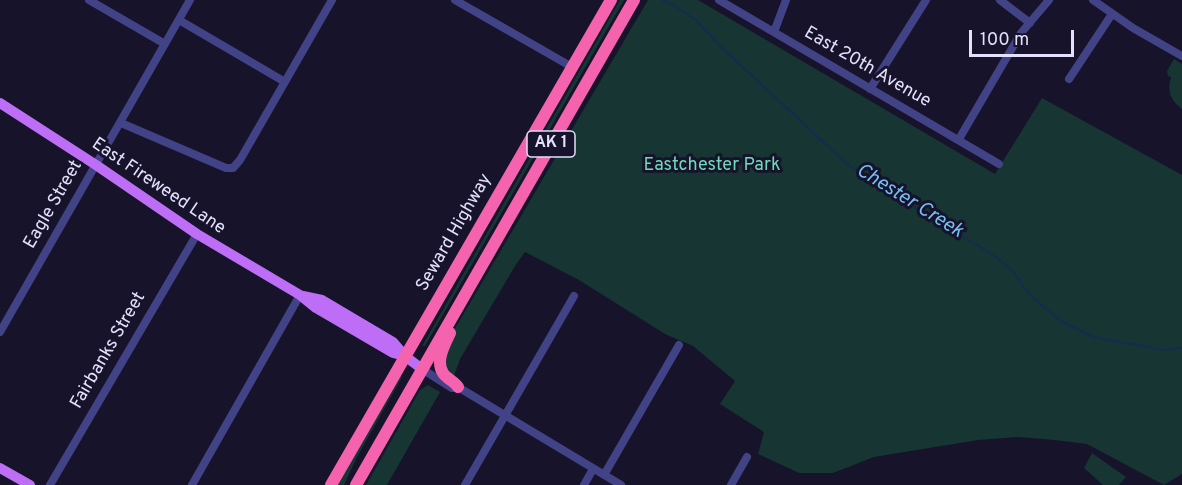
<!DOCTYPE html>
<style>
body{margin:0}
#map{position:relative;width:1182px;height:485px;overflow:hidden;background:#17132b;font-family:Overpass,sans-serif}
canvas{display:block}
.scale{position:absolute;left:969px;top:30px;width:105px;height:27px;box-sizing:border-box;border:3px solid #e2e0fd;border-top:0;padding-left:8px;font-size:18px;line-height:21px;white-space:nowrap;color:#e2e0fd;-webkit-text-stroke:4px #17132b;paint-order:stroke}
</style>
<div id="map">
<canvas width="1182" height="485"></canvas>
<div class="scale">100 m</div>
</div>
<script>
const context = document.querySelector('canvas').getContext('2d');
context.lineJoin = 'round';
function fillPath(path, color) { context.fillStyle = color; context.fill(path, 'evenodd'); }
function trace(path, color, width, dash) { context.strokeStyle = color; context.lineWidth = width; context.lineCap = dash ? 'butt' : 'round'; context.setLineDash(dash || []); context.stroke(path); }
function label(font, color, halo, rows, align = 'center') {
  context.font = font + ' Overpass,sans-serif'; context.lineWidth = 6; context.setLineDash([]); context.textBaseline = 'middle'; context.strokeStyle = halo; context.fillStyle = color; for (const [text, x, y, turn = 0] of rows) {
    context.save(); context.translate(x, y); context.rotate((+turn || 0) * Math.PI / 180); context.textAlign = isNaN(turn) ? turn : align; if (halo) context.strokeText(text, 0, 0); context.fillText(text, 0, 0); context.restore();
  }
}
const green = new Path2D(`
 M620,0h4l-199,346h-3z
 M648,0h50l297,174 47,-76 140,77v299l-18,11 -77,-41 -32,-4 -37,-3 -40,3 -104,17 -41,16h-34l-41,-19 6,-22 -44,-28 15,-23 -42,-35 -28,-12 -86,-54 -54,-28 -10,14 -55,93 -6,17 -10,-10 6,-29z
 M1174,59l8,5v45c-12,-9 -15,-18 -11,-32l-3,-1 -1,-5z
 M400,375l2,2 -46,82 -12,26h-7z
 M428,385l12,7 -53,93h-21l54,-95z
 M1092,453l34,24 -7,8h-16l-19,-17z`);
const stream = new Path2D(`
 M662,0l16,8 19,13 22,24 128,119 68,44 77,46 22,18 14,21 31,27 34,17 72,13 17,-2`);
const minor = new Path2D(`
 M89,0l76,44
 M455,0l117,67
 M719,0l280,164
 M1000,0l30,23
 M1093,0l40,28 49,28
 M179,20l106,62
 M774,32l12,-32
 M1069,79l43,-65
 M870,89l56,-89
 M121,123l105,45h7l7,-8 92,-160
 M959,139l62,-106 28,-33
 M0,332l190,-332
 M422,369l30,19 6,-1 163,98
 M604,475l75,-130
 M50,485l147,-251
 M192,485l108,-190
 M465,485l109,-189
 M584,485l9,-16
 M731,485l16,-28`);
const major = new Path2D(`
 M0,103l96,62 101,69 103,61 16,13 77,45 12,3
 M303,296l19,4 71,42 12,14 17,13
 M0,468l30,17`);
const highway = new Path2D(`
 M450,333c-5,11 -15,28 -7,40 4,6 11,8 15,14
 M331,485l280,-485
 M356,485l278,-485`);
const shields = [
 [551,144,48]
];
const shieldNames = [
 ["AK 1",551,144]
];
const streetNames = [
 ["East 20th Avenue",867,68,30],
 ["East Fireweed Lane",158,187,34],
 ["Eagle Street",54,205,-60],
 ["Seward Highway",455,233,-60],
 ["Fairbanks Street",109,351,-60]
];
const parkNames = [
 ["Eastchester Park",712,166]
];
const waterNames = [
 ["Chester Creek",909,202,32]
];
fillPath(green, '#173533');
trace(stream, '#132c50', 2);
trace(minor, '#424287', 8);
trace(major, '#be6ef6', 10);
trace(highway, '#f563af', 12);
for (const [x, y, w] of shields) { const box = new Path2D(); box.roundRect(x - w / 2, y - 13, w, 26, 4.5); context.fillStyle = '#17132b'; context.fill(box); trace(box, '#e2e0fd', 1.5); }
label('bold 16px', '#e2e0fd', null, shieldNames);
label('18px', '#e2e0fd', '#17132b', streetNames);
label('18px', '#6fdabb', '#17132b', parkNames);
label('italic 20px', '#75bff6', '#17132b', waterNames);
</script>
